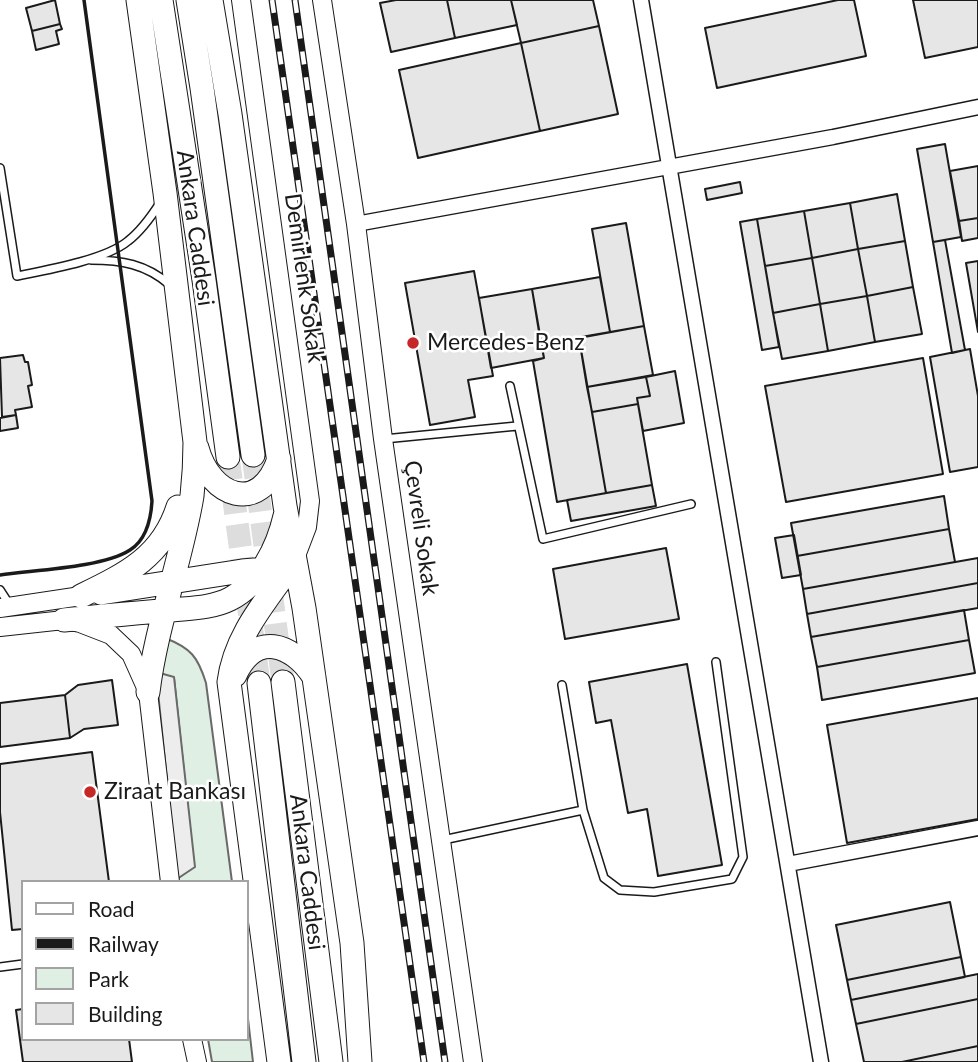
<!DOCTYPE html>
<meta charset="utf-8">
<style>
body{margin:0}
#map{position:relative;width:978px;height:1062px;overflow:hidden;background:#fff;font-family:Lato,sans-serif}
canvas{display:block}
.legend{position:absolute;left:21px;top:880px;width:228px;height:161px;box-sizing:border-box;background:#fff;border:2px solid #a3a3a3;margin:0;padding:9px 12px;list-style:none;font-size:21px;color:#1a1a1a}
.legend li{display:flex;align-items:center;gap:14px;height:35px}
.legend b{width:35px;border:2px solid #a3a3a3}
</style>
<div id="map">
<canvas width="978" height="1062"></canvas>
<ul class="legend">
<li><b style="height:9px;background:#fff"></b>Road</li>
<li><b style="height:9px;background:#1a1a1a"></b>Railway</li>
<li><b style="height:19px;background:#e0efe3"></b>Park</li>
<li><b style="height:19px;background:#e6e6e6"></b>Building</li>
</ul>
</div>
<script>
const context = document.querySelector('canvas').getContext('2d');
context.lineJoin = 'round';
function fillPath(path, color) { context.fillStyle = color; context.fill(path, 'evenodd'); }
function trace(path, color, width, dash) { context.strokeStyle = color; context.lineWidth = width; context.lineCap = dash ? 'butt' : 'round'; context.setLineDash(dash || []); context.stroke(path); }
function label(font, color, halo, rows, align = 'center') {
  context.font = font + ' Lato,sans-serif'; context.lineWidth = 5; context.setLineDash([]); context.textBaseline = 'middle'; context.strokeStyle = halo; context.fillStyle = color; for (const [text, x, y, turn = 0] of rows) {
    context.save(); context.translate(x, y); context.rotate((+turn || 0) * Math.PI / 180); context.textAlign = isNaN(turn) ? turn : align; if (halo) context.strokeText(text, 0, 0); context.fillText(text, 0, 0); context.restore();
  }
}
const green = new Path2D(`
 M165,638c26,10 33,19 41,45l26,199h-55v-3l17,-13 -20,-188 -18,-6z
 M247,1010l6,52h-41l-4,-23h39z`);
const parking = new Path2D(`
 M156,672l18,5 21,190 -18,12z`);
const building = new Path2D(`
 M55,0l5,24 -28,7 -6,-23z
 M396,0h51l8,38 -64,14 -11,-49z
 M447,0h64l6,25 -62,13z
 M511,0h82l6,26 -78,17z
 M838,0h16l12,56 -149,32 -12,-60z
 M913,0h65v47l-53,11z
 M60,24l2,5 -6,2 3,13 -23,6 -4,-19z
 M599,26l19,88 -78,17 -19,-88z
 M521,43l19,88 -122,27 -19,-88z
 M945,144l16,93 -28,5 -16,-93z
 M978,166v52l-19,3 -9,-50z
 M740,182l2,11 -35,7 -2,-11z
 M897,194l8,47 -47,8 -8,-46z
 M850,203l8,46 -46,9 -8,-47z
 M804,211l8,47 -47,8 -8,-47z
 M978,218v20l-16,3 -3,-20z
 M757,219l22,128 -17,3 -22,-128z
 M626,223l18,103 -34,6 -18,-103z
 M945,240l20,110 -13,3 -19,-111z
 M905,241l8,46 -46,9 -9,-47z
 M858,249l9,47 -47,8 -8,-46z
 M812,258l8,46 -47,9 -8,-47z
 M978,261v71l-12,-69z
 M474,271l19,105 -25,4 7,37 -45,8 -25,-142z
 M600,277l10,55 -69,12 -9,-55z
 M913,287l9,47 -47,8 -8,-46z
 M532,289l12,69 -53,10 -12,-70z
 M867,296l8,46 -47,9 -8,-47z
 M820,304l8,47 -46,8 -9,-46z
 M644,326l9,49 -66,12 -8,-49z
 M579,338l27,155 -49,9 -24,-141 11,-3 -3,-14z
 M970,349l8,47v71l-28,5 -20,-115z
 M23,355l2,7h3l4,23 -4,1 4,21 -17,3 1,5 -14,2 -2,-59z
 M923,358l20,116 -157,28 -21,-116z
 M675,371l9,52 -41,8 -6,-33 13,-2 -4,-19z
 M646,377l4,19 -13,2 1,6 -46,8 -5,-25z
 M638,404l14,81 -46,8 -14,-81z
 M16,415l2,13 -18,3v-13z
 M652,485l4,21 -85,15 -4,-21z
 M944,496l5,33 -152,27 -6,-33z
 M949,529l6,33 -152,27 -6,-33z
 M794,535l7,40 -19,3 -7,-40z
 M666,548l13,71 -114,20 -12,-70z
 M978,558v25l-171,31 -4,-25z
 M978,583v25l-167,29 -4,-23z
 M964,610l5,30 -152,27 -6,-30z
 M969,640l6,33 -153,27 -5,-33z
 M687,664l35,201 -64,11 -11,-67 -19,4 -17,-93 -15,3 -7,-41z
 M112,680l6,45 -34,4 -14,9 -5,-43 13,-10z
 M65,695l5,43 -70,9v-44z
 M978,698v121l-131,24 -20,-118z
 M92,752l17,130h-86v47l-11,1 -12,-118v-48z
 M950,902l11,55 -114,23 -11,-55z
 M961,957l4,20 -114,23 -4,-20z
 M978,974v25l-122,25 -5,-24z
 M978,999v47l-76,16h-38l-8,-38z
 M23,1009v30h106l3,23h-109l-7,-52z
 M978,1046v16h-76z`);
const trunkTunnel = new Path2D(`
 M253,455l30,227
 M228,457l31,226`);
const service = new Path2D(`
 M0,168l17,108c30,-6 88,-16 111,-35 13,-10 23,-24 32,-38
 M91,260c30,0 55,4 79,25
 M510,386l33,153 148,-35
 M384,439l133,-13
 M0,590l9,14
 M562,685l21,125 21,68 16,12 34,2 78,-13 11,-22 -27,-195
 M443,840l140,-30
 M0,967l23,-3`);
const minor = new Path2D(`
 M641,0l180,1062
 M356,224l477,-87 145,-30
 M788,864l190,-36`);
const tertiary = new Path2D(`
 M241,0l69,501 -3,26 -13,34
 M322,0l34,224 27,215 90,623
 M0,608l81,-12
 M0,627l64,-7 16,3 31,12 20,19 17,38 22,190
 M192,1039l5,23`);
const trunk = new Path2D(`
 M138,0l27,193 30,249c0,18 -1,36 -3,54 -11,66 -36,130 -44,196
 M161,0l43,280 24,177
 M188,0l14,88 51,367
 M211,0l19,114 55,392 19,102 48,335 8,119
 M197,448c13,49 63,68 82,11
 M101,593l141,-22 12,-1 17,4
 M81,596c45,-22 81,-39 97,-89
 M64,620c36,-4 72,-7 108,-10 19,-2 40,-2 58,-11 30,-15 48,-52 55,-83
 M235,675c20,-44 57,-32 79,2
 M283,682l48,380
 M259,683l45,379
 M279,1062l-50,-380c6,-48 39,-83 65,-121`);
const rail = new Path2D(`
 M272,0l152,1062
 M295,0l150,1062`);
const wall = new Path2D(`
 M0,575c34,-5 102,-7 130,-25 16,-10 21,-32 22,-49l-68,-501`);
const markers = [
 [413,343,7,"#c62828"],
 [90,792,7,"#c62828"]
];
const streetNames = [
 ["Ankara Caddesi",195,228,82],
 ["Demirlenk Sokak",304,278,82],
 ["Çevreli Sokak",421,528,82],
 ["Ankara Caddesi",307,872,83]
];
const poiNames = [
 ["Mercedes-Benz",427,343],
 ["Ziraat Bankası",104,792]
];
fillPath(green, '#e0efe3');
trace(green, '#6a6a6a', 2);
fillPath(parking, '#ededed');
trace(parking, '#6a6a6a', 2);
fillPath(building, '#e6e6e6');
trace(building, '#1a1a1a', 2);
trace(trunkTunnel, '#ddd', 23, [23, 11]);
trace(service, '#1a1a1a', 10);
trace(minor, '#1a1a1a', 17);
trace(tertiary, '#1a1a1a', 20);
trace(trunk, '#1a1a1a', 25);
trace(service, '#fff', 7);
trace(minor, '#fff', 14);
trace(tertiary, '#fff', 18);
trace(trunk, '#fff', 23);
trace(rail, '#1a1a1a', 7);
trace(rail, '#fff', 4.5, [13]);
trace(wall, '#1a1a1a', 3.5);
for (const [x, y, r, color] of markers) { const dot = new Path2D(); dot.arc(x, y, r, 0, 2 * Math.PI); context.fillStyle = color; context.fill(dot); trace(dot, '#fff', 2.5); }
label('23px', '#1a1a1a', '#fff', streetNames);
label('23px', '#1a1a1a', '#fff', poiNames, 'left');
</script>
